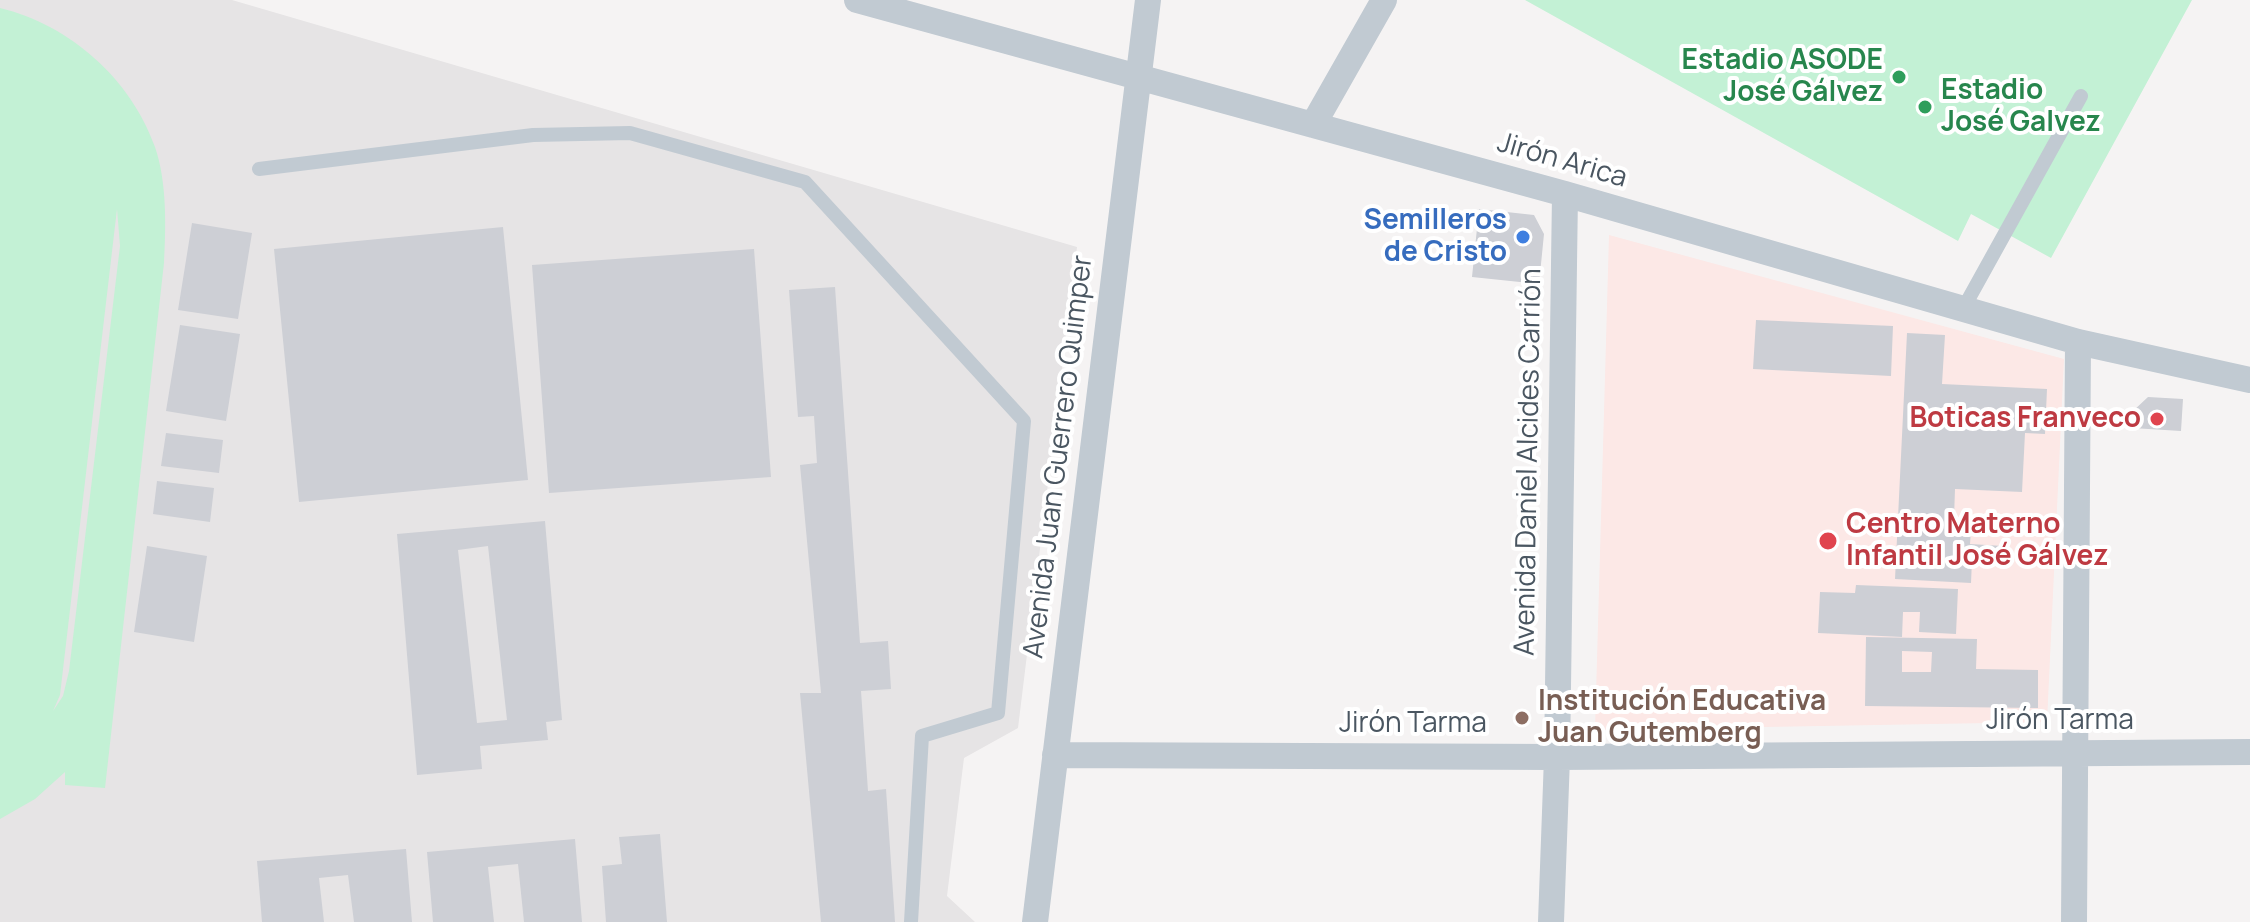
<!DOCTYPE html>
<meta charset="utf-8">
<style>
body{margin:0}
canvas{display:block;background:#f5f3f3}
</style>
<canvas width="2250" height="922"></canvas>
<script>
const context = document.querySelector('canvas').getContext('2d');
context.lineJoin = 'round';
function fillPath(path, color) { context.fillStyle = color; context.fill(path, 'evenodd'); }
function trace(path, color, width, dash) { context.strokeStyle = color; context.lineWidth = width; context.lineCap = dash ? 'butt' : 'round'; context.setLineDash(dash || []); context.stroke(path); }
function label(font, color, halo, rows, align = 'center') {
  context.font = font + ' Manrope,sans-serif'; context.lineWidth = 8; context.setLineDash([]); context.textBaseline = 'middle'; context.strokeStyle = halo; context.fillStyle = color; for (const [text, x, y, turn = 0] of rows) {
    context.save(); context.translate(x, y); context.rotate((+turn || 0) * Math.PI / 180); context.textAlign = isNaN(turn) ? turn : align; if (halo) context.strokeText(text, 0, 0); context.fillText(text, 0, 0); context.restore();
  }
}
const education = new Path2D(`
 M0,0h232l845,247 -59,481 -54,30 -17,138 28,26h-975z`);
const medical = new Path2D(`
 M1609,235l455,124 -17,363 -452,8z`);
const green = new Path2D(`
 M1525,0h667l-141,258 -80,-44 -13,27z
 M0,8c70,17 131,71 155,139 12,35 11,79 9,116l-59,525 -40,-3v-13l-30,27 -35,20zM117,209l3,37 -51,425 -6,25 -10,15 7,-16z`);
const building = new Path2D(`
 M1479,209l55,6 10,19 -5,50 -67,-7z
 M192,223l60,10 -14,86 -60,-9z
 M503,227l25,253 -229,22 -25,-253z
 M754,249l17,228 -222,16 -17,-228z
 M835,287l25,356 28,-2 3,48 -30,2 7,100 18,-2 9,133h-74l-21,-229h21l-21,-228 17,-2 -3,-47 -16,1 -9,-127z
 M1756,320l137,6 -2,50 -138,-7z
 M180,325l60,9 -14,87 -60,-10z
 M1907,333l38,2 -3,49 105,5 -2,45 -20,-1 -3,59 -67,-3 -1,29h18l-2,26 33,2v15l-31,-1 -1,23 -76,-4z
 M2148,397l35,2 -2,32 -49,-3 1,-17z
 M166,433l57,7 -4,33 -58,-7z
 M157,481l57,7 -4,34 -57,-8z
 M545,521l17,199 -16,2 2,18 -68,6 2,23 -65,6 -20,-241zM488,546l19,174 -30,3 -19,-173z
 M147,546l60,10 -13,86 -60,-10z
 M1856,585l102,4 -2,45 -37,-2 1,-20h-17l-1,25 -84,-4 2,-41 35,1z
 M1866,637l111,2 -1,30 62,1v38l-173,-2zM1902,651l30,1 -1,20h-29z
 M660,834l7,88h-61l-4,-56 20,-2 -3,-27z
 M575,839l7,83h-58l-6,-58 -30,3 6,55h-61l-6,-70z
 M406,849l6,73h-58l-6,-47 -29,3 5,44h-62l-5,-61z`);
const lane = new Path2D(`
 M259,169l274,-34 97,-2 175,49 219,239 -26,292 -76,23 -11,186
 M1963,309l118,-213`);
const street = new Path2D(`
 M857,0l708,194 513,148 172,38
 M1313,125l71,-125
 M1055,755l502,2 693,-5
 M1035,922l113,-922
 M1551,922l6,-165 8,-563
 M2074,922l4,-580`);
const markers = [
 [1899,77,8,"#2e9e5b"],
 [1925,107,8,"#2e9e5b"],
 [1523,237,8,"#3f7fe0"],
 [2157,419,8,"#e0444e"],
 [1828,541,10,"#e0444e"],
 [1522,718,8,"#8d6e63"]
];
const leisureNames = [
 ["Estadio ASODE",1883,61],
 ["José Gálvez",1883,93],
 ["Estadio",1941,91,"left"],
 ["José Galvez",1941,123,"left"]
];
const streetNames = [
 ["Jirón Arica",1562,161,16],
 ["Avenida Juan Guerrero Quimper",1059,457,-83],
 ["Avenida Daniel Alcides Carrión",1529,462,-89],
 ["Jirón Tarma",2060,721],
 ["Jirón Tarma",1413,724]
];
const shopNames = [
 ["Semilleros",1507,221],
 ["de Cristo",1507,253]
];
const healthNames = [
 ["Boticas Franveco",2141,419],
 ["Centro Materno",1846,525,"left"],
 ["Infantil José Gálvez",1846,557,"left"]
];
const educationNames = [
 ["Institución Educativa",1538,702],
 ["Juan Gutemberg",1538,734]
];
fillPath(education, '#e6e4e5');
fillPath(medical, '#fce8e6');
fillPath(green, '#c3f1d5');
fillPath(building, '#cdcfd5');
trace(lane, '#c1cad2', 14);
trace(street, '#c1cad2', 26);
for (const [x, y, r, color] of markers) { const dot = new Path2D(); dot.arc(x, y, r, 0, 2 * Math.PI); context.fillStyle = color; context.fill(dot); trace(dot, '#fff', 3); }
label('bold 28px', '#27864d', '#fff', leisureNames, 'right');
label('28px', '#4a5661', '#fff', streetNames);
label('bold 28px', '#366cbe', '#fff', shopNames, 'right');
label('bold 28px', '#be3a42', '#fff', healthNames, 'right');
label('bold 28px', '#785e54', '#fff', educationNames, 'left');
</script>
